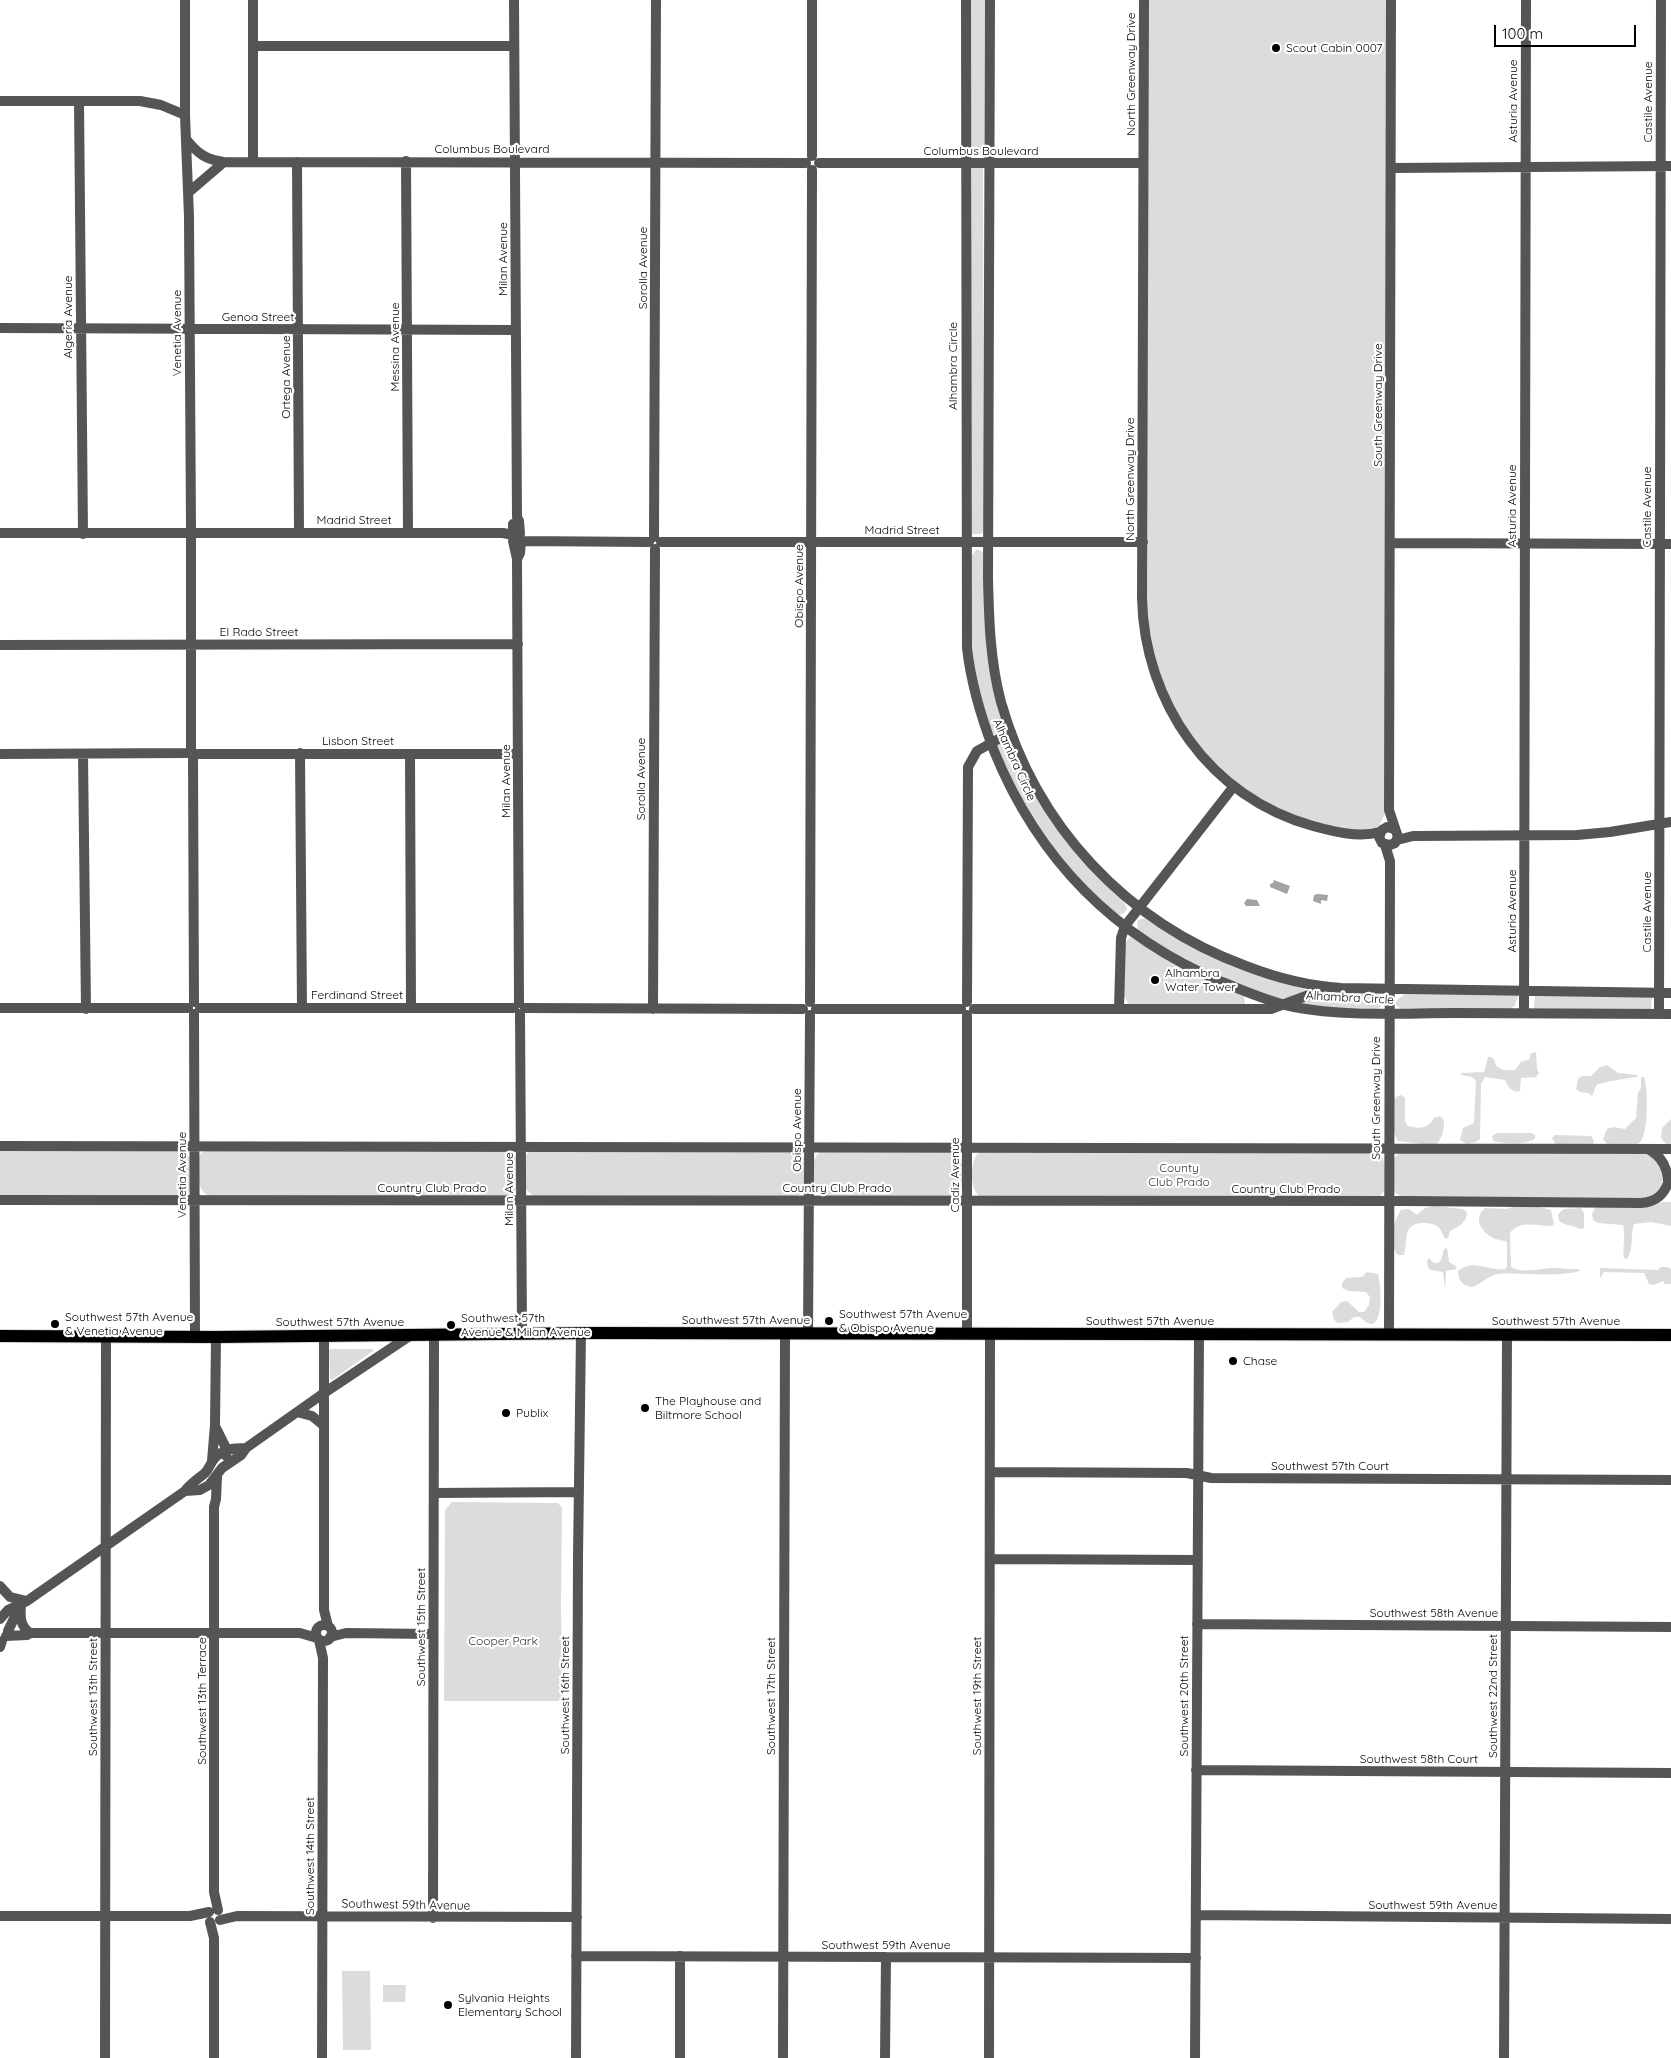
<!DOCTYPE html>
<style>
body{margin:0}
#map{position:relative;width:1671px;height:2058px;overflow:hidden;background:#fff;font-family:Quicksand,sans-serif}
canvas{display:block}
.scale{position:absolute;left:1494px;top:25px;width:142px;height:22px;box-sizing:border-box;border:2px solid #000;border-top:0;padding-left:6px;font-size:15px;line-height:18px;white-space:nowrap;color:#000;-webkit-text-stroke:4px #fff;paint-order:stroke}
</style>
<div id="map">
<canvas width="1671" height="2058"></canvas>
<div class="scale">100 m</div>
</div>
<script>
const context = document.querySelector('canvas').getContext('2d');
context.lineJoin = 'round';
function fillPath(path, color) { context.fillStyle = color; context.fill(path, 'evenodd'); }
function trace(path, color, width, dash) { context.strokeStyle = color; context.lineWidth = width; context.lineCap = dash ? 'butt' : 'round'; context.setLineDash(dash || []); context.stroke(path); }
function label(font, color, halo, rows, align = 'center') {
  context.font = font + ' Quicksand,sans-serif'; context.lineWidth = 4.5; context.setLineDash([]); context.textBaseline = 'middle'; context.strokeStyle = halo; context.fillStyle = color; for (const [text, x, y, turn = 0] of rows) {
    context.save(); context.translate(x, y); context.rotate((+turn || 0) * Math.PI / 180); context.textAlign = isNaN(turn) ? turn : align; if (halo) context.strokeText(text, 0, 0); context.fillText(text, 0, 0); context.restore();
  }
}
const green = new Path2D(`
 M970,0h15l-1,155h-14z
 M1148,0h239l-2,814 -7,14 -15,3 -33,-4 -55,-19 -24,-13 -27,-22 -42,-48 -24,-52 -12,-59z
 M972,168h11l1,359 -2,7h-10l-3,-6z
 M977,549l7,4 21,175 -3,5 -4,2 -7,-3 -20,-71v-105z
 M1009,740c23,41 43,86 74,121 10,11 42,36 44,48l-4,5 -6,1 -49,-46 -43,-61 -28,-60v-3z
 M1144,918l28,17 134,55 -21,10 -43,-12 -72,-34 -32,-23 -1,-10z
 M1131,937l48,30 65,28 1,9h-116l-6,-9 2,-50 3,-6z
 M1328,991l49,2 5,4 1,4 -3,7 -4,1h-51l-29,-6z
 M1406,993l112,2v2l-3,8 -6,5 -108,-1 -5,-4v-4z
 M1535,993l117,2 -1,15 -117,-1z
 M1535,1052l1,1 1,16 2,4 -3,4 -15,1 -1,13c-8,2 -12,-4 -15,-11l-20,-3 -4,7 -1,55 -4,3 -9,2 -7,-4 3,-12 11,-5 2,-42 -4,-4 -11,-2v-2l23,-1 4,-15h3l3,2 2,7 7,4h12l6,-8 9,-3v-5z
 M1607,1065l11,8 20,2 -1,2c-4,0 -39,6 -40,8 -3,3 -3,8 -5,11l-4,-3 -8,-1 -4,-3 2,-10 4,-3h9l9,-9z
 M1641,1077h3c4,11 5,59 -5,66 -8,4 -23,1 -32,1l-4,-5 4,-10 6,-2 12,2 11,-11 2,-25 3,-5z
 M1401,1095l4,3v23l3,5c11,3 20,3 26,-8l6,-2 4,4c0,9 -1,16 -7,24h-15l-24,-3c-7,-10 -3,-27 -4,-40l2,-4z
 M1671,1119v25h-5l-5,-6 1,-10z
 M1497,1133h34l4,2v4c-13,6 -28,5 -42,2l-1,-5z
 M1555,1135l36,1 3,5 -2,5 -36,-1 -4,-7z
 M0,1151h182l8,6 1,32 -3,5 -6,2h-182z
 M205,1151h302l7,3 3,4v30l-4,7 -6,2 -298,-1c-14,-6 -10,-25 -10,-39l2,-4z
 M532,1151h265l8,7v32l-5,5 -6,2h-260l-8,-8 -1,-32 2,-4z
 M822,1151l132,1 8,7c0,17 6,31 -11,38h-129l-7,-7c-1,-12 -6,-33 7,-39z
 M983,1151l393,1c13,4 8,27 8,39l-4,5 -7,2h-391c-13,-7 -12,-32 -5,-44z
 M1400,1152l246,2c20,10 24,39 -2,44h-241l-9,-6 -1,-32z
 M1662,1202h9v24l-20,-4 -17,2c-4,12 0,24 -7,35l-3,-1c-2,-10 2,-21 -1,-33l-25,-2 -5,-3 -1,-6 3,-6c24,-6 41,7 67,-6z
 M1532,1205l19,5 3,14 -2,2c-13,0 -33,-6 -42,7l1,34c11,7 31,1 44,1 8,0 16,2 24,1l1,2c-27,7 -55,1 -82,3 -9,1 -21,13 -27,13 -9,-1 -13,-8 -13,-16 15,-13 30,0 47,-2l2,-3v-24c-4,-2 -8,-2 -12,-3 -13,-6 -23,-20 -10,-31l21,1 11,-3z
 M1434,1206l29,3 4,3c0,10 -8,15 -17,19l-2,7 -2,1c-4,-4 -4,-10 -9,-13 -4,-3 -11,-3 -16,-3 -19,2 -13,18 -17,32h-6c-11,-12 -5,-33 3,-45l8,-1 8,6 8,-7z
 M1581,1208l3,5v15l-4,1c-7,-4 -14,-3 -21,-8l-1,-7 6,-5z
 M1447,1248l2,14 7,4 1,3 -11,2 -1,18 -2,-17 -12,-2 -3,-2 -1,-8 2,-2 5,5h4l3,-3 3,-11z
 M1661,1267h6l4,2v15h-6l-2,-3 -9,4 -5,-1 -5,-11 -40,-1 -3,5h-1v-9l58,2z
 M1367,1272l11,2c3,10 8,70 -18,43h-6l-6,5 -10,1 -4,-3 -2,-8 9,-10 6,-1 12,11h5l5,-7 1,-8 -4,-5 -17,-1 -7,-3v-5l4,-5 16,-1z
 M331,1349h42v2l-41,29 -2,-2 -1,-28z
 M452,1502l106,1 4,5 -1,97 1,96h-118l1,-191z
 M342,1971h28l1,79h-28z
 M383,1985h23l-1,17h-22z`);
const water = new Path2D(`
 M1274,880l16,6 -3,8 -17,-7v-3l3,-1z
 M1318,894l10,1 -1,6 -6,-1v4l-8,-3 1,-6z
 M1247,899l10,1 3,6h-14l-2,-3z`);
const minor = new Path2D(`
 M185,0v115l4,102 2,311
 M253,0v162
 M514,0l3,517 2,4 1,13
 M966,0l1,648c4,36 14,69 27,103 44,108 121,186 228,231 23,9 47,20 72,25 52,10 108,6 161,6 72,0 144,1 216,1
 M990,0l-2,578c1,42 2,83 13,124 35,124 125,220 245,264 31,12 62,20 95,22l330,5
 M1144,0l-2,598c2,104 68,200 171,228 22,6 46,12 67,6
 M1391,0l-2,810 9,27 -3,6 -5,2 -8,-2 -3,-6 3,-7 5,-3 7,2
 M253,46h261
 M0,101h140l21,4 24,10
 M79,101l4,433
 M186,139c11,14 20,21 38,23l582,1
 M812,156v-156
 M406,161l2,372
 M297,162l2,370
 M819,163h324
 M1391,168l280,-2
 M189,192l35,-30
 M0,328l516,2
 M0,533h186
 M196,533h307l10,2v-11
 M654,537l2,-537
 M191,538v211
 M513,541l4,18 2,444
 M661,542h482
 M1390,543l281,1
 M517,559l3,-6 1,-12 128,1
 M0,645l518,-1
 M300,753l2,255
 M0,754l187,-1
 M83,754l3,255
 M197,754h321
 M410,754l1,254
 M193,759l1,243
 M1397,840l16,-4 164,-1 33,-3 61,-10
 M1385,845l5,16 -1,474
 M810,1002l2,-832
 M967,1002l1,-235 9,-16 34,-19
 M0,1008h188
 M200,1008h314
 M525,1008l278,1
 M653,1009l2,-460
 M816,1009h145
 M974,1009h297l43,-16 8,-6
 M1119,1009l2,-71 4,-12 109,-140
 M1524,1013l2,-1013
 M194,1014l1,323
 M520,1014l2,319
 M1659,1014l2,-1014
 M967,1015v319
 M0,1146l1671,3
 M0,1200l1406,1 235,2c14,-1 22,-7 27,-20 0,-16 -7,-27 -20,-34
 M808,1334l2,-319
 M324,1336v274l4,16
 M297,1412l15,4 11,9
 M215,1426l10,20 1,10
 M212,1461l3,-36 1,-88
 M990,1472l197,1 24,5 460,2
 M217,1477l-1,22 -2,8v385l4,18
 M185,1491l15,-1 9,-5 13,-17 19,-13 5,-7 78,-55 87,-58
 M434,1493l145,-1
 M990,1559l207,1
 M0,1586l10,11 17,4
 M21,1605c-1,12 -1,21 9,28
 M0,1619l8,-9 19,-9 158,-110c5,-7 13,-12 20,-18 4,-4 5,-9 9,-14 8,-10 20,-11 32,-11
 M1197,1624l474,3
 M316 1633a8 8 0 1 1 16 0a8 8 0 1 1-16 0Z
 M8,1631l11,-23
 M6,1636l21,-1 3,-2h270l17,5
 M330,1637l16,-4 87,1
 M319,1640l4,18 -1,400
 M0,1647l2,-6
 M1196,1770l475,3
 M1196,1915l475,4
 M0,1916h190l19,-4
 M433,1918l1,-583
 M220,1920l17,-4 340,1
 M210,1922l4,16v120
 M576,1956l620,2
 M105,2058l1,-722
 M576,2058l2,-501 3,-224
 M680,2058v-102
 M783,2058l2,-724
 M885,2058l1,-101
 M989,2058l1,-724
 M1195,2058l4,-724
 M1504,2058l3,-724`);
const major = new Path2D(`
 M0,1336l216,1 379,-4 1076,2`);
const markers = [
 [1276,48,5,"#000"],
 [1155,980,5,"#000"],
 [829,1321,5,"#000"],
 [55,1324,5,"#000"],
 [451,1325,5,"#000"],
 [1233,1361,5,"#000"],
 [645,1408,5,"#000"],
 [506,1413,5,"#000"],
 [448,2005,5,"#000"]
];
const poiNames = [
 ["Scout Cabin 0007",1286,48],
 ["Alhambra",1165,973],
 ["Water Tower",1165,987],
 ["Southwest 57th Avenue",839,1314],
 ["& Obispo Avenue",839,1328],
 ["Southwest 57th Avenue",65,1317],
 ["& Venetia Avenue",65,1331],
 ["Southwest 57th",461,1318],
 ["Avenue & Milan Avenue",461,1332],
 ["Chase",1243,1361],
 ["The Playhouse and",655,1401],
 ["Biltmore School",655,1415],
 ["Publix",516,1413],
 ["Sylvania Heights",458,1998],
 ["Elementary School",458,2012]
];
const streetNames = [
 ["North Greenway Drive",1131,74,-90],
 ["Asturia Avenue",1513,101,-90],
 ["Castile Avenue",1648,102,-90],
 ["Columbus Boulevard",492,149],
 ["Columbus Boulevard",981,151],
 ["Milan Avenue",503,259,-90],
 ["Sorolla Avenue",643,268,-90],
 ["Algeria Avenue",68,317,-90],
 ["Genoa Street",258,317],
 ["Venetia Avenue",177,333,-90],
 ["Messina Avenue",395,347,-90],
 ["Alhambra Circle",953,366,-90],
 ["Ortega Avenue",286,377,-90],
 ["South Greenway Drive",1378,405,-90],
 ["North Greenway Drive",1130,479,-90],
 ["Asturia Avenue",1512,506,-90],
 ["Castile Avenue",1647,507,-90],
 ["Madrid Street",354,520],
 ["Madrid Street",902,530],
 ["Obispo Avenue",799,586,-90],
 ["El Rado Street",259,632],
 ["Lisbon Street",358,741],
 ["Alhambra Circle",1014,760,66],
 ["Sorolla Avenue",641,779,-90],
 ["Milan Avenue",506,781,-90],
 ["Asturia Avenue",1512,911,-90],
 ["Castile Avenue",1647,912,-90],
 ["Ferdinand Street",357,995],
 ["Alhambra Circle",1350,998,3],
 ["South Greenway Drive",1376,1098,-90],
 ["Obispo Avenue",797,1130,-90],
 ["Venetia Avenue",182,1175,-90],
 ["Cadiz Avenue",955,1175,-90],
 ["Country Club Prado",432,1188],
 ["Country Club Prado",837,1188],
 ["Milan Avenue",509,1189,-90],
 ["Country Club Prado",1286,1189],
 ["Southwest 57th Avenue",746,1320],
 ["Southwest 57th Avenue",1150,1321],
 ["Southwest 57th Avenue",1556,1321],
 ["Southwest 57th Avenue",340,1322],
 ["Southwest 57th Court",1330,1466],
 ["Southwest 58th Avenue",1434,1613],
 ["Southwest 15th Street",421,1627,-90],
 ["Southwest 16th Street",565,1695,-90],
 ["Southwest 17th Street",771,1696,-90],
 ["Southwest 19th Street",977,1696,-90],
 ["Southwest 20th Street",1184,1696,-90],
 ["Southwest 22nd Street",1493,1696,-90],
 ["Southwest 13th Street",93,1697,-90],
 ["Southwest 13th Terrace",202,1701,-90],
 ["Southwest 58th Court",1419,1759],
 ["Southwest 14th Street",310,1856,-90],
 ["Southwest 59th Avenue",406,1905,1],
 ["Southwest 59th Avenue",1433,1905],
 ["Southwest 59th Avenue",886,1945]
];
const parkNames = [
 ["County",1179,1168],
 ["Club Prado",1179,1182],
 ["Cooper Park",503,1641]
];
fillPath(green, '#dcdcdc');
fillPath(water, '#a3a3a3');
trace(major, '#dbdbdb', 14);
trace(minor, '#555', 10);
trace(major, '#000', 12);
for (const [x, y, r, color] of markers) { const dot = new Path2D(); dot.arc(x, y, r, 0, 2 * Math.PI); context.fillStyle = color; context.fill(dot); trace(dot, '#fff', 2); }
label('12px', '#000', '#fff', poiNames, 'left');
label('12px', '#000', '#fff', streetNames);
label('12px', '#333', '#fff', parkNames);
</script>
